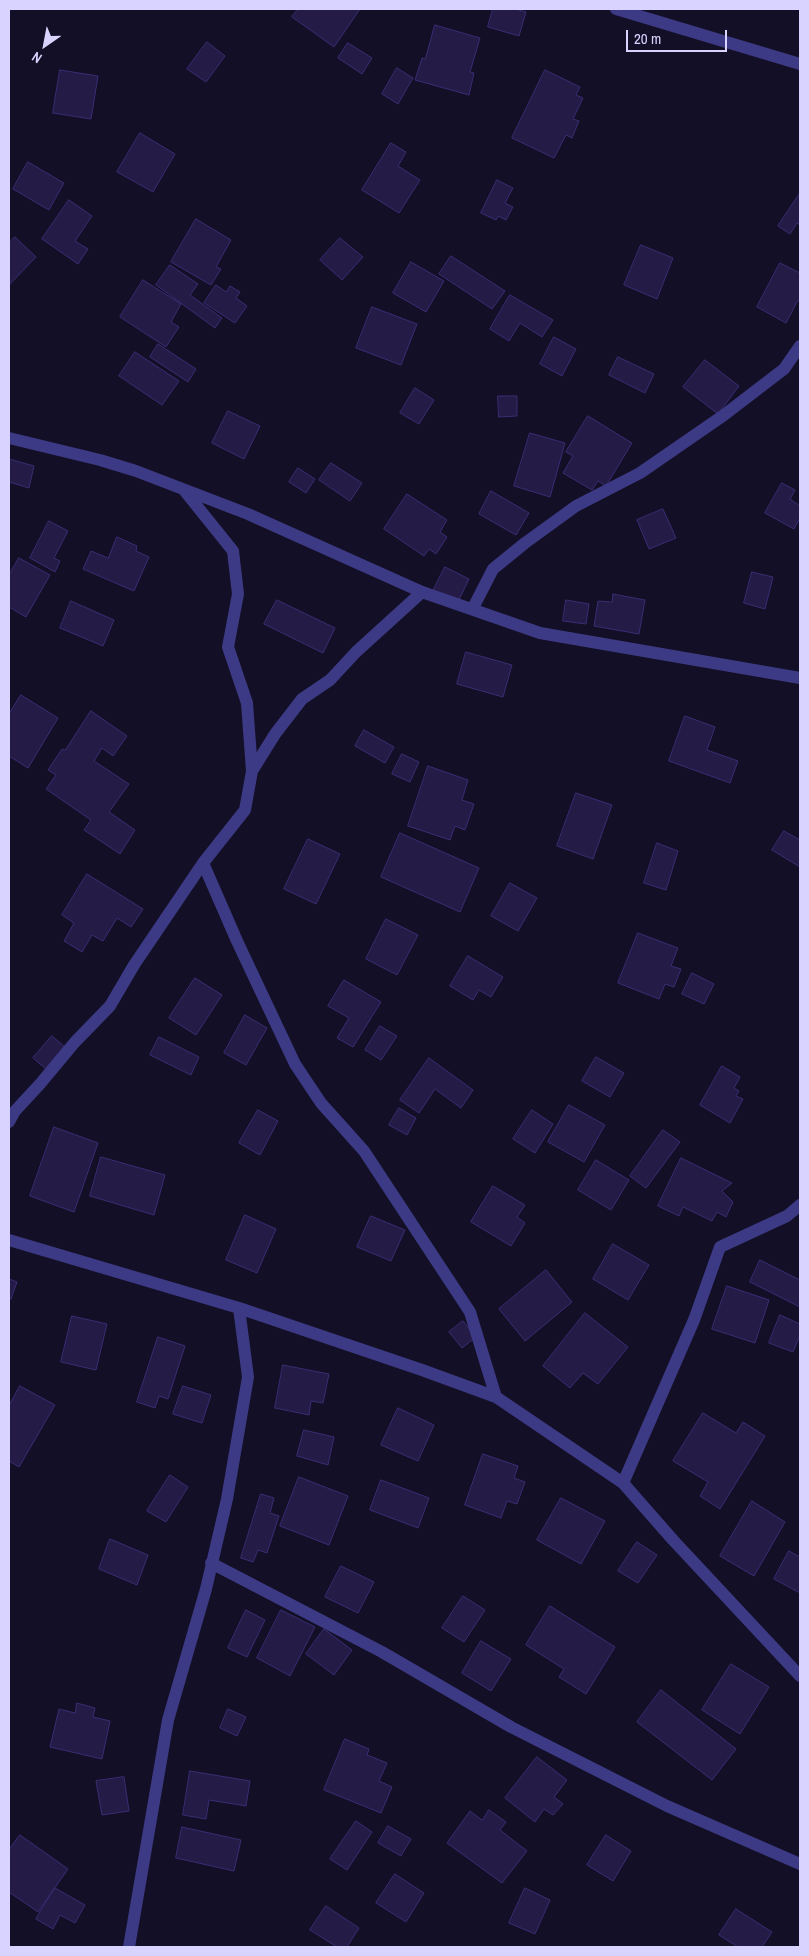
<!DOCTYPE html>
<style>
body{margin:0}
#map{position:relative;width:809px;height:1956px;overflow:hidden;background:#130f26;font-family:"Archivo Narrow",sans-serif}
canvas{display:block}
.frame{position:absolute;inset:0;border:10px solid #d9d4ff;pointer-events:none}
.north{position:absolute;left:20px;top:20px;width:50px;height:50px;-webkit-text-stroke:4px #130f26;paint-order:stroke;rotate:213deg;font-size:14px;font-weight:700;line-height:20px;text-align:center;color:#d9d4ff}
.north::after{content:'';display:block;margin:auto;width:18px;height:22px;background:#d9d4ff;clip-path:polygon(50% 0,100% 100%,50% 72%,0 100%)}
.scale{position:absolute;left:626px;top:30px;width:101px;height:22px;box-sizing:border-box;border:2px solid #d9d4ff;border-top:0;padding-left:6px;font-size:15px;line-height:18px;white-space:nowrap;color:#d9d4ff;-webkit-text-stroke:4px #130f26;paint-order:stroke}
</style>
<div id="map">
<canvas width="809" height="1956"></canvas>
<div class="frame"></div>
<div class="north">N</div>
<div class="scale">20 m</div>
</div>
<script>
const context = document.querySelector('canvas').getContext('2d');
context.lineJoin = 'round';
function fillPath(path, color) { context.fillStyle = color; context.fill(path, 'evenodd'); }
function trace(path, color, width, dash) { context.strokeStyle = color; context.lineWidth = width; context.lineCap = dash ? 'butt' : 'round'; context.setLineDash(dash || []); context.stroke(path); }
const building = new Path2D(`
 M298,9h62l-26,38 -42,-30z
 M493,9h22l11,3 -7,24 -31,-9z
 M435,25l45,13 -10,34 4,1 -5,22 -54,-15 7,-22 3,1z
 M207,42l18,14 -19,26 -19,-13z
 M348,43l24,15 -10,16 -24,-16z
 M397,68l16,10 -15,26 -16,-10z
 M60,70l38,6 -7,43 -38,-6z
 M545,70l35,17 -4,8 7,3 -10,21 6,2 -7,17 -6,-3 -12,23 -42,-20z
 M140,133l35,21 -22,38 -36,-20z
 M391,143l15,9 -8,14 22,14 -21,33 -37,-23z
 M28,162l36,21 -15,27 -36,-21z
 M497,180l16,8 -8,15 8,4 -7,13 -8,-4 -2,4 -15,-7z
 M800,193v32l-3,-2 -7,11 -12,-8z
 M69,200l23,16 -17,25 13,8 -10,15 -36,-25z
 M196,219l35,21 -15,27 5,2 -10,16 -40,-23z
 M15,237l21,20 -27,28v-42z
 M340,238l23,19 -21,23 -22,-20z
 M641,245l32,13 -16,41 -33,-14z
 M451,256l54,35 -13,18 -53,-35z
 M411,262l33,19 -18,31 -33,-19z
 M780,263l20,10v28l-2,-1 -12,23 -29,-16z
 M170,265l28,19 -8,11 32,23 -7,10 -59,-43z
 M143,280l38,24 -10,18 8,5 -13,20 -46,-30z
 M216,285l10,7 4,-6 10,6 -4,6 11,8 -12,17 -31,-20z
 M510,295l43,25 -11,17 -22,-14 -11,18 -19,-12z
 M372,307l45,17 -16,41 -45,-17z
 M554,337l22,12 -14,27 -22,-12z
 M158,344l38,25 -8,13 -38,-25z
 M135,352l44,29 -17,24 -43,-29z
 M618,357l36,17 -9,19 -36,-18z
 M705,360l34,26 -21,28 -35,-27z
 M415,388l19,12 -15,24 -19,-11z
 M498,396h19v20l-18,1z
 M228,411l32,15 -16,33 -32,-16z
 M588,416l44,27 -26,43 -8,-5 -6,9 -29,-17 10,-17 -7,-4z
 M530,433l35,10 -15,54 -36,-11z
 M9,459l25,7 -5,22 -20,-6z
 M331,463l31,20 -12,18 -31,-21z
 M298,468l17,11 -9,14 -17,-11z
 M782,483l13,7 -5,9 10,7v12l-6,11 -29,-16z
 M491,491l38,22 -13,22 -37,-21z
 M407,494l40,26 -7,12 7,5 -11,17 -7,-5 -5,7 -40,-27z
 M663,509l13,29 -27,11 -12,-29z
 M49,521l19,10 -14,27 6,3 -5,11 -25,-14z
 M117,537l20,9 -1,5 13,6 -15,34 -51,-22 8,-18 17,7z
 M19,558l31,17 -24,42 -17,-10v-32z
 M445,567l24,12 -11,23 -25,-11z
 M752,572l21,5 -8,32 -21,-6z
 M613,594l32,6 -6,34 -45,-8 4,-25 14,1z
 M277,600l58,28 -12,25 -59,-29z
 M566,600l23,4 -3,20 -23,-3z
 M71,601l43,19 -11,26 -43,-18z
 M466,652l46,13 -9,32 -46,-13z
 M21,695l37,23 -30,50 -19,-12v-42z
 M91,711l36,25 -14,20 -11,-8 -8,13 35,23 -20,28 26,18 -15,24 -36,-24 7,-10 -45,-31 10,-14 -8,-5 14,-21 3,1z
 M685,716l30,11 -8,23 31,11 -8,22 -61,-22z
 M364,730l30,17 -9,16 -30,-17z
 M402,754l17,8 -9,20 -18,-8z
 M428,766l40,14 -6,20 12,4 -9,26 -10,-4 -5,14 -42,-14z
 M576,793l36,12 -19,54 -36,-13z
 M784,831l16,9v27l-28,-17z
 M400,833l79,35 -19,44 -79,-35z
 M308,839l32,15 -24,50 -32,-15z
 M657,843l21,8 -12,39 -22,-7z
 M87,874l56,35 -12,18 -14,-9 -14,23 -11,-6 -10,17 -18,-11 10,-18 -12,-8z
 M510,883l27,15 -19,33 -27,-15z
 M386,919l32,16 -21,40 -31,-16z
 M638,933l40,15 -7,18 10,3 -7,18 -9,-3 -6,15 -41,-16z
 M468,956l35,21 -12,20 -12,-7 -6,10 -23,-14z
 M692,973l22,11 -10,20 -22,-10z
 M195,978l27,17 -26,40 -27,-17z
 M344,980l37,22 -28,45 -16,-9 12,-20 -21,-12z
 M245,1015l22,13 -21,37 -22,-12z
 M380,1026l17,10 -16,24 -16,-10z
 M52,1036l13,11 -19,22 -13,-11z
 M159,1037l40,20 -8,18 -41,-20z
 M596,1057l28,16 -14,24 -28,-16z
 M429,1058l44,32 -12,18 -26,-19 -16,24 -19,-13z
 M722,1066l18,11 -6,11 5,3 -3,5 7,3 -13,24 -30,-18z
 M569,1105l36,20 -21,37 -36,-20z
 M399,1108l17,10 -9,17 -18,-10z
 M258,1110l20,11 -18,34 -21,-12z
 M532,1110l21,14 -18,29 -22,-14z
 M54,1127l44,16 -24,69 -44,-16z
 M663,1130l17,12 -34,46 -16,-12z
 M101,1157l64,18 -11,40 -64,-19z
 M681,1158l51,25 -10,8 11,11 -7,15 -9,-5 -5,9 -29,-14 -4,9 -21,-10z
 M596,1160l33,20 -18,30 -33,-20z
 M493,1186l32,19 -8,12 8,6 -14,23 -40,-24z
 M245,1215l31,14 -19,44 -31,-13z
 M371,1216l34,14 -14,31 -34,-14z
 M613,1244l36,21 -21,35 -35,-21z
 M760,1260l40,20v27l-50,-25z
 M546,1270l26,32 -47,39 -26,-32z
 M9,1279l8,3 -6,17h-2z
 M727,1286l42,14 -14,43 -43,-14z
 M585,1313l43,34 -30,37 -15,-11 -13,15 -27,-22z
 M780,1315l20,9v11l-7,17 -24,-9z
 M72,1316l35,8 -11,46 -35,-8z
 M463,1321l13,16 -14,11 -13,-16z
 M158,1337l27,9 -17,53 -9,-3 -4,12 -18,-6z
 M283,1365l46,9 -6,29 -12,-2 -2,14 -34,-7z
 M20,1386l35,19 -36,62 -10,-6v-55z
 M183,1386l28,9 -9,28 -29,-9z
 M398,1408l36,17 -16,36 -37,-16z
 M703,1413l33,20 7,-11 22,14 -45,73 -20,-13 8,-14 -35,-21z
 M304,1430l30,7 -6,28 -31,-9z
 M483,1454l35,12 -4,12 11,4 -8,22 -10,-3 -6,17 -36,-13z
 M170,1475l18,12 -22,35 -19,-11z
 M299,1477l49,19 -19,49 -49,-19z
 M381,1480l48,18 -11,30 -48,-18z
 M261,1494l13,4 -4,15 9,3 -12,37 -9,-3 -5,12 -12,-4z
 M561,1498l44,23 -24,43 -44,-24z
 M752,1501l33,21 -31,54 -34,-20z
 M110,1539l38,16 -11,30 -38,-16z
 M637,1542l20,13 -19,28 -20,-12z
 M789,1551l11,6v36l-26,-14z
 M341,1566l33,16 -16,31 -33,-16z
 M463,1596l22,14 -21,32 -22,-14z
 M550,1606l65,41 -29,47 -27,-17 5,-8 -38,-24z
 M246,1610l19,10 -18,37 -19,-9z
 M281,1610l34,17 -25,49 -33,-18z
 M324,1629l28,21 -18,25 -28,-21z
 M481,1641l30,18 -20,32 -29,-18z
 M731,1664l38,23 -29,47 -38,-24z
 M661,1690l75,59 -24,31 -75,-58z
 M77,1703l18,5 -2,9 17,4 -8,38 -52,-12 9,-38 16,4z
 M228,1709l18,8 -9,19 -17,-8z
 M345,1739l24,10 -2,6 20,8 -8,18 13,6 -11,26 -57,-23z
 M537,1757l30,23 -13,17 9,7 -10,11 -9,-6 -9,13 -30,-24z
 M190,1771l60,10 -4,25 -37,-6 -3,19 -23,-4z
 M124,1777l5,34 -27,4 -6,-34z
 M489,1810l17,12 -6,8 27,21 -25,32 -55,-40 23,-32 12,9z
 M356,1821l16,11 -25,38 -17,-11z
 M388,1826l23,13 -10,17 -23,-13z
 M182,1827l59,13 -7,31 -58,-13z
 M20,1835l48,34 -30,43 -29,-20v-42z
 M606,1835l25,16 -18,30 -26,-16z
 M395,1874l29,19 -18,29 -30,-19z
 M55,1888l30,17 -10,18 -15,-8 -7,14 -17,-10z
 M525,1888l25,12 -15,34 -26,-11z
 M326,1906l33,22 -12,19h-10l-27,-17z
 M736,1909l36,23 -10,15h-24l-19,-12z`);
const minor = new Path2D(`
 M9,438l91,22 36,11 112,43 174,78 118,41 260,45
 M184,490l49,61 5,43 -10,53 19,56 5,68
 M473,608l20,-39 32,-26 51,-37 64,-33 84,-58 60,-46 16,-23
 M203,863l34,78 58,123 26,39 43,48 106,161 26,85 127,86 50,57 127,136
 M9,1122l6,-11 25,-27 35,-42 35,-36 24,-41 69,-102 42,-53 7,-39 23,-37 27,-35 28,-19 26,-28 66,-60
 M9,1240l230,68 183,62 74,27
 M623,1483l71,-163 26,-73 67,-31 13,-11
 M211,1563l171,89 129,75 156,79 133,58
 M129,1947l39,-227 38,-131 21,-90 21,-122 -9,-69`);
const tertiary = new Path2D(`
 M616,9l184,55`);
fillPath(building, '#241b47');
trace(building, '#3b2d73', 1);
trace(minor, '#3d3a85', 12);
trace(tertiary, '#3d3a85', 12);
</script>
